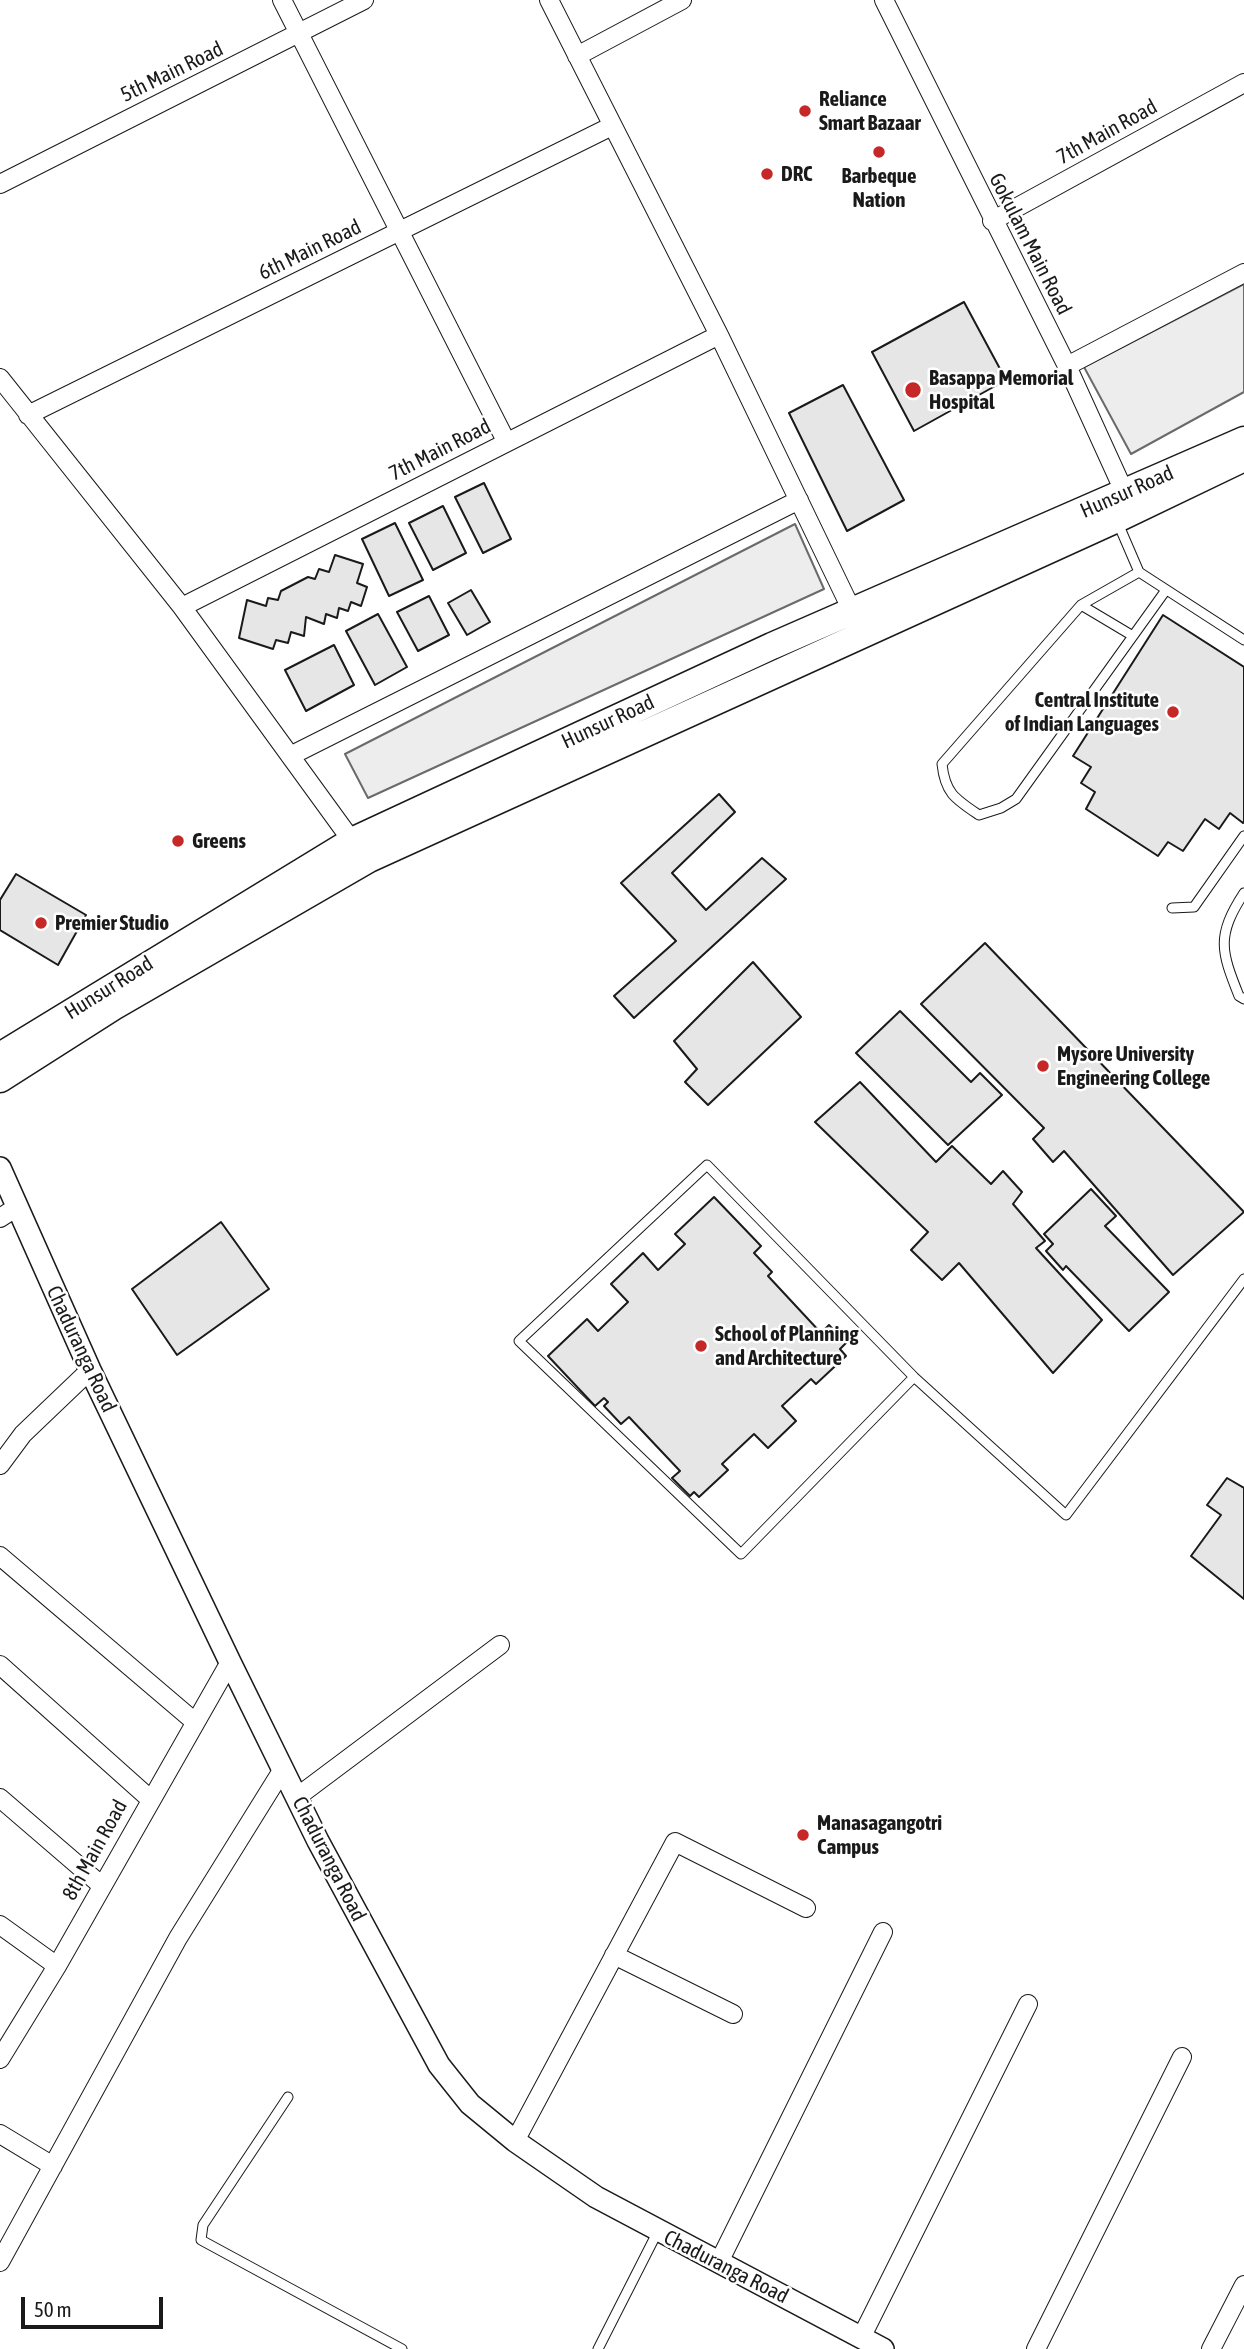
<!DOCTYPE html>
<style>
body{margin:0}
#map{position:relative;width:1244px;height:2349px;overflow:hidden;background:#fff;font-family:"Asap Condensed",sans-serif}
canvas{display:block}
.scale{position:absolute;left:21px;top:2297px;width:142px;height:32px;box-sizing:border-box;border:4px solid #1a1a1a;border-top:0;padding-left:9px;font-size:21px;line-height:24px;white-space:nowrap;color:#1a1a1a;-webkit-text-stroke:5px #fff;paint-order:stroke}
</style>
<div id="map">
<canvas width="1244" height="2349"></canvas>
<div class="scale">50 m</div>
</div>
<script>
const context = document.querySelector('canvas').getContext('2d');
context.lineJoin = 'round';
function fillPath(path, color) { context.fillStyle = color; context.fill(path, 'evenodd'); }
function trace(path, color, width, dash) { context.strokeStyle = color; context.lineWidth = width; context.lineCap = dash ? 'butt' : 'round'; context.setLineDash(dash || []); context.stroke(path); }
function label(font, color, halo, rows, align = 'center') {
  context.font = font + ' "Asap Condensed",sans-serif'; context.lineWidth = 5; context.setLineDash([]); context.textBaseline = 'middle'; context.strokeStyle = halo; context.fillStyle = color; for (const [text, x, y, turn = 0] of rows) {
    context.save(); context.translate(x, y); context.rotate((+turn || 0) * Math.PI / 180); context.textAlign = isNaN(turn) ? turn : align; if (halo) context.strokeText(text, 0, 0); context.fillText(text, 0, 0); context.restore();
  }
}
const built = new Path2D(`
 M1244,284v108l-113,62 -47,-87z
 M795,524l29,65 -456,209 -23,-44z`);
const building = new Path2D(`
 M964,302l42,78 -92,51 -42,-79z
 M843,385l61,115 -57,31 -58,-118z
 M484,483l27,56 -28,14 -28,-56z
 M443,506l23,47 -33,17 -24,-47z
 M395,523l28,57 -34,16 -27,-57z
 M335,555l28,9 -6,19 10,4 -6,19 -10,-4 -3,9 -9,-3 -2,10 -11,-4 -2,10 -18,-7 -2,19 -13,-4 -3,11 -12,-3 -3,9 -34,-11 8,-38 19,6 2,-8 10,2 3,-9 27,-14 7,2 4,-10 10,3z
 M471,590l19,32 -23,13 -19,-32z
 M429,596l20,39 -31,16 -21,-39z
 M378,614l29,53 -32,18 -29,-54z
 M1163,615l81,52v154l-1,2 -13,-10 -11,16 -14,-10 -22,32 -15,-9 -10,14 -72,-47 9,-17 -14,-9 10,-16 -18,-11z
 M334,645l20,40 -48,26 -21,-41z
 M719,794l16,18 -63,61 34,37 56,-52 24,21 -152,139 -20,-22 62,-55 -55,-58z
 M16,874l70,41 -28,50 -58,-35v-30z
 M985,943l259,269 -71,63 -109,-124 -11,11 -20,-23 11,-11 -123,-124z
 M753,962l48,55 -93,88 -23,-23 12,-13 -23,-28z
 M900,1011l71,71 9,-9 22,22 -54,50 -92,-92z
 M860,1082l76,80 16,-16 39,38 12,-13 19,21 -9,12 32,37 -9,7 66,72 -49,53 -94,-110 -17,17 -31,-30 17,-18 -113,-110z
 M1091,1189l25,27 -11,10 64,66 -40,39 -63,-65 -3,4 -17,-19 7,-7 -9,-10z
 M714,1197l47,49 -7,7 18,19 -4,4 53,57 8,-8 17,18 -6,6 6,7 -30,28 -5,-5 -29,27 14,15 -28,27 -14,-14 -32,30 6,6 -29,27 -5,-5 -4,4 -18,-18 8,-7 -51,-54 -8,7 -17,-18 4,-4 -4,-4 -9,8 -47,-50 39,-37 11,12 30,-29 -17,-18 32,-31 15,17 27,-26 -10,-10z
 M221,1222l48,67 -92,66 -45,-66z
 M1227,1478l17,10v111l-53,-43 30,-41 -14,-10z`);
const service = new Path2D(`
 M1117,521l22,51 105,68
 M1139,572l-58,33 -139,159c3,29 13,35 37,51l22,-7 15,-9 150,-209
 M1081,605l52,31
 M1244,893c-28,43 -23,58 -5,103l5,3
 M1172,908l22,-1 50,-71
 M914,1377l-173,177 -222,-213 188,-176 207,212 152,138 178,-236
 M288,2097l-85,128 -2,15 201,109
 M598,2349l60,-118`);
const minor = new Path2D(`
 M282,0l224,441
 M549,0l170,335 138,286
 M884,0l183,366 61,134
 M577,56l105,-56
 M0,184l364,-184
 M992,221l252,-138
 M1067,366l177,-93
 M0,378l182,229 170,234
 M28,415l584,-289
 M182,607l537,-272
 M290,756l509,-256
 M0,1218l17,-11
 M0,1465l23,-31 67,-64
 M0,1556l195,166
 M0,1665l150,134
 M297,1797l203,-152
 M0,1798l101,87
 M0,1925l57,41
 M614,1955l119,59
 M0,2059l57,-93 173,-304
 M0,2134l53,32
 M515,2141l160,-299 131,66
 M0,2262l178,-324 105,-169
 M719,2262l164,-330
 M861,2338l167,-334
 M1036,2349l146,-292
 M1211,2349l33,-64`);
const tertiary = new Path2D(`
 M0,1168l90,202 140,292 88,179 121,224 31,39 45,37 81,56 287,152`);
const primary = new Path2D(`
 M0,1056l352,-215 420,-195 472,-206
 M0,1079l113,-72 256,-148 748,-340 127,-61`);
const markers = [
 [805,111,7,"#c62828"],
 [879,152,7,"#c62828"],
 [767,174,7,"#c62828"],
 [913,390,9,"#c62828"],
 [1173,712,7,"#c62828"],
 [178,841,7,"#c62828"],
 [41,923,7,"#c62828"],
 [1043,1066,7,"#c62828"],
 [701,1346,7,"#c62828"],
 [803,1835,7,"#c62828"]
];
const streetNames = [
 ["5th Main Road",172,72,-26],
 ["7th Main Road",1107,132,-29],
 ["Gokulam Main Road",1030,244,63],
 ["6th Main Road",310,250,-26],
 ["7th Main Road",440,450,-27],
 ["Hunsur Road",1127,492,-24],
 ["Hunsur Road",608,722,-25],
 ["Hunsur Road",109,988,-32],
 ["Chaduranga Road",81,1349,65],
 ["8th Main Road",95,1850,-61],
 ["Chaduranga Road",329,1859,63],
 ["Chaduranga Road",726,2267,27]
];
const poiNames = [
 ["Reliance",819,99],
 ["Smart Bazaar",819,123],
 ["DRC",781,174],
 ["Barbeque",879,176,"center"],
 ["Nation",879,200,"center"],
 ["Basappa Memorial",929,378],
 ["Hospital",929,402],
 ["Central Institute",1159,700,"right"],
 ["of Indian Languages",1159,724,"right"],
 ["Greens",192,841],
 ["Premier Studio",55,923],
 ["Mysore University",1057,1054],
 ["Engineering College",1057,1078],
 ["School of Planning",715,1334],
 ["and Architecture",715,1358],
 ["Manasagangotri",817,1823],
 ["Campus",817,1847]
];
fillPath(built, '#ededed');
trace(built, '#6a6a6a', 2);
fillPath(building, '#e6e6e6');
trace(building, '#1a1a1a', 2);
trace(service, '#1a1a1a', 11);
trace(minor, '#1a1a1a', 20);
trace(tertiary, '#1a1a1a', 24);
trace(primary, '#1a1a1a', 29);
trace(service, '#fff', 9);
trace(minor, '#fff', 18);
trace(tertiary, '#fff', 21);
trace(primary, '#fff', 26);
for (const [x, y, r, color] of markers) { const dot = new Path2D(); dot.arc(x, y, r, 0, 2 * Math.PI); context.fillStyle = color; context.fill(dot); trace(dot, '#fff', 2.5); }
label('21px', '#1a1a1a', '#fff', streetNames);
label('bold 21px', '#1a1a1a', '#fff', poiNames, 'left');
</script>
